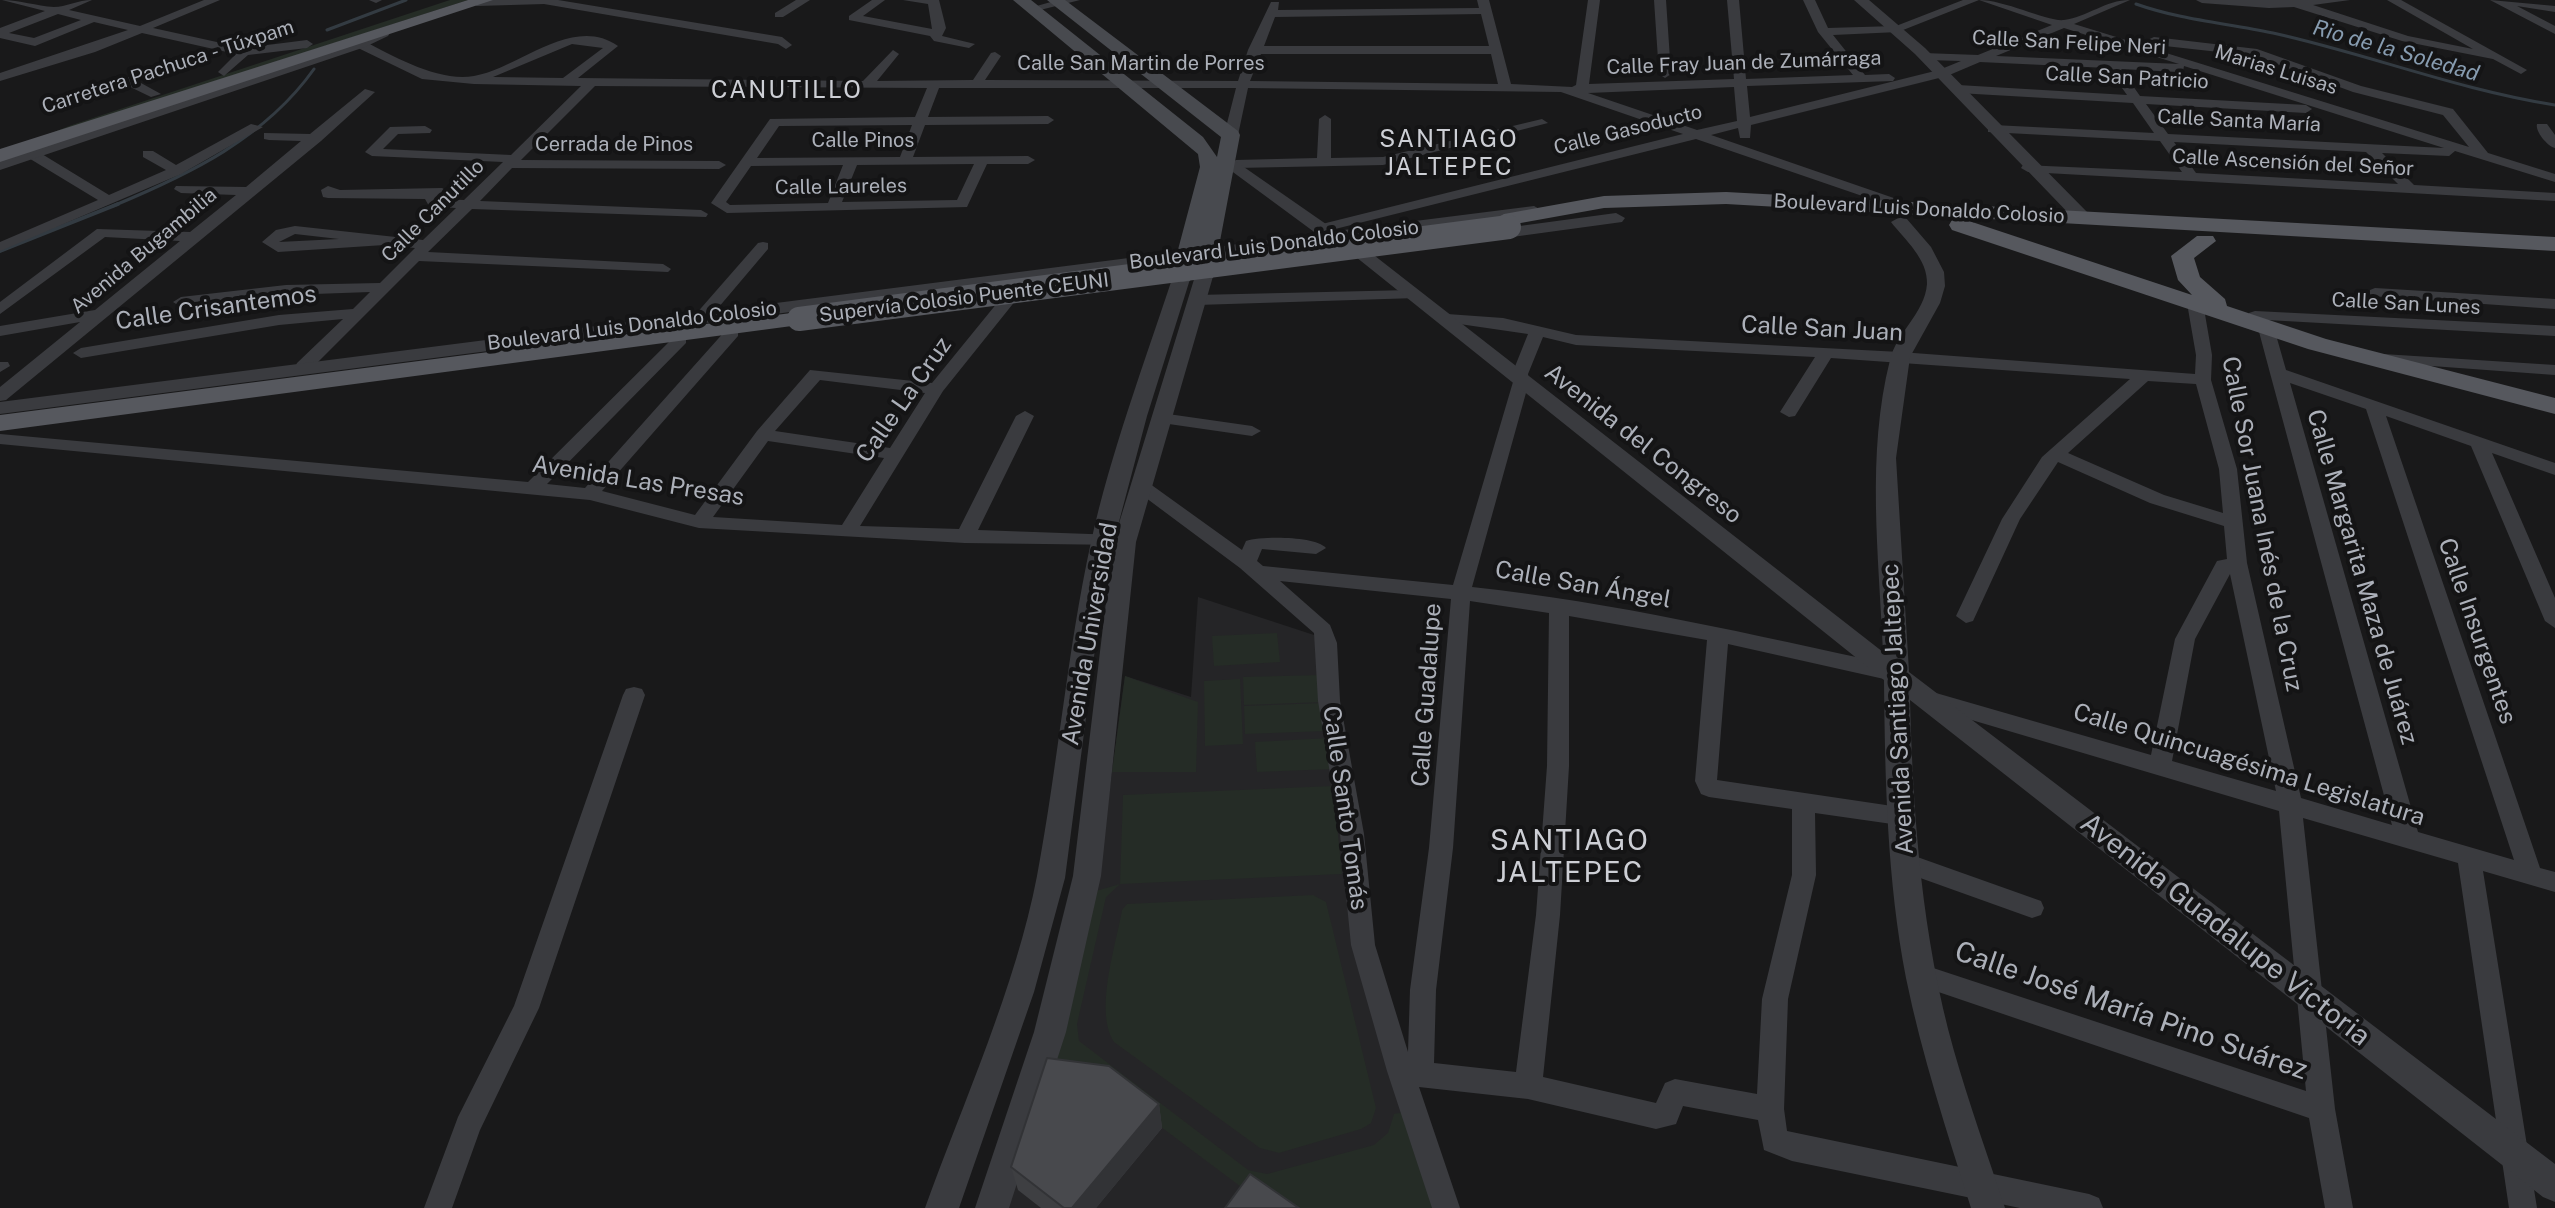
<!DOCTYPE html>
<meta charset="utf-8">
<style>
body{margin:0}
canvas{display:block;background:#19191a}
</style>
<canvas width="2555" height="1208"></canvas>
<script>
const context = document.querySelector('canvas').getContext('2d');
context.lineJoin = 'round';
function fillPath(path, color) { context.fillStyle = color; context.fill(path, 'evenodd'); }
function trace(path, color, width, dash) { context.strokeStyle = color; context.lineWidth = width; context.lineCap = dash ? 'butt' : 'round'; context.setLineDash(dash || []); context.stroke(path); }
function label(font, color, halo, rows, align = 'center') {
  context.font = font + ' "Public Sans",sans-serif'; context.lineWidth = 8; context.setLineDash([]); context.textBaseline = 'middle'; context.strokeStyle = halo; context.fillStyle = color; for (const [text, x, y, turn = 0] of rows) {
    context.save(); context.translate(x, y); context.rotate((+turn || 0) * Math.PI / 180); context.textAlign = isNaN(turn) ? turn : align; if (halo) context.strokeText(text, 0, 0); context.fillText(text, 0, 0); context.restore();
  }
}
const built = new Path2D(`
 M1198,597l122,40 37,304 79,267h-430l90,-317 29,-215 66,21z`);
const green = new Path2D(`
 M450,0h18l-432,139 36,-14z
 M1277,633l3,29 -66,4 -2,-30z
 M1321,675l3,27 -80,3 -1,-28z
 M1125,676l73,26 -2,70h-84z
 M1240,679l3,65 -38,2 -1,-65z
 M1324,703l2,28 -81,3 -1,-28z
 M1330,738l3,31 -76,3 -2,-30z
 M1333,786l9,88 -222,10 -14,13 -29,127 2,17 169,129 19,4 107,-29 14,-12 6,-19 11,-2 31,96h-154l-30,-13 -139,-104 -66,-9 49,-191 24,-7 3,-89z
 M1313,895l13,7 50,206 -5,15 -10,6 -82,24 -19,-5 -146,-106c-20,-31 2,-97 8,-132l5,-6z`);
const streamFar1 = new Path2D(`
 M2136,4c45,16 90,19 137,29 95,21 186,57 282,72
 M327,30l79,-30
 M113,206c77,-32 152,-68 201,-137`);
const stream = new Path2D(`
 M0,251l118,-47`);
const minor = new Path2D(`
 M2,0c18,0 34,6 52,7 12,0 24,-7 38,-7l-23,10 71,16 64,-26h16l-67,28 91,20 63,-8 6,4 -6,4 -59,7 -24,21 -6,-4 18,-18 -94,-21 -47,19 -95,29v-8l128,-43 -34,-8 -59,24 -35,-8v-10l45,-17zM58,14l23,6 -47,18 -25,-5z
 M369,0h13l-6,3z
 M476,0h82l224,37 10,8 -6,4 -8,-5 -234,-40 -67,2 -6,-3z
 M796,0h14l-27,17h-8v-4z
 M872,0h13l-22,16 69,13 -4,-25 -25,-4h36l7,28 -4,8 33,8 -6,4 -35,-7 -4,-5 -81,-16v-4z
 M1058,0h22l-48,12 -6,-3z
 M1477,0h12l22,84 61,3 4,-2 12,-85h12l-11,84 145,-5 -7,-79h12l7,79 107,-4 -35,-43 -15,-32h12l13,28 68,-2 67,-26h16l-81,32 -65,3 32,40 24,-1 6,4 -2,3 -146,5 3,31 189,-47 22,-9 -34,-1 -4,-1v-6l55,2 74,-30 -73,-25c26,0 69,22 85,20 24,-3 41,-20 66,-20l-56,24 65,20 15,-7 103,12 104,37 92,23 35,44 67,21v8l-100,-31 -6,5 -67,-3 32,32 141,8v8l-527,-29 -7,-4 2,-3 159,7 -22,-31 -172,-9v-6l5,-1 161,8 -21,-30 -175,-10 -6,-4 6,-4 169,10 -19,-27 -128,-6 -33,14 -196,49 -1,13h-10l-2,-10 -27,7 203,70v6l-5,1 -213,-73 -373,93 -7,-4 2,-3 365,-91 -122,-42 -313,-4 -10,47 -7,4 -7,-4 12,-47h-297l-11,29 120,-1 6,4 -6,4 -123,1 -12,32 115,-1 7,4 -7,4h-41l-20,43 -240,6 -16,-10 59,-84 145,-2 12,-29 -332,-2 -74,74 198,1 7,4 -7,4 -207,-1 -32,33 221,9 7,4 -2,3 -234,-8 -44,43 235,12 8,5 -3,3 -249,-11 -110,110 -6,1 -8,-5 2,-4 46,-44 -64,6 -198,33 -8,-5 8,-5 198,-33 74,-6 17,-17 -84,3 -105,12 -8,-5 8,-5 105,-12 94,-2 35,-35 -31,-3 -106,7 -16,-10 14,-12 19,-4 128,14 33,-32 -27,-2 -4,-7 -97,-1 -5,-1 -2,-7 7,-4 12,4 102,-2 7,4 -10,7 25,1 39,-38 -131,-6 -7,-4 25,-25 35,-1 7,4 -2,3 -32,1 -15,15 128,6 70,-69 -107,-2 -52,-5 -66,-32v-6h8c31,16 74,41 110,35 44,-7 98,-62 144,-30l-40,32 285,3 30,-31 6,4 -22,27 96,-1 18,-27 4,-1 6,4 -16,24 253,1 10,-31 23,-48h8l-1,8 201,-2zM1481,14l8,32h-225l11,-29zM2064,28l115,36 -183,-8zM572,44l31,4 -40,30 -70,-1zM2156,45l99,11 98,36 90,23 26,32 -319,-99zM1261,54h230l7,30 -248,-3zM2184,66l260,82 -276,-14 -22,-30 160,9 6,-4 -6,-4 -166,-9 -19,-27 58,3 4,-1zM1734,87l3,34 -40,9 -109,-37zM912,125l-12,32 -143,1 22,-32zM2174,142l192,10 32,32 -202,-11zM974,164l-17,36 -115,2 15,-37zM843,165l-15,38 -98,2 -4,-3 25,-36zM295,234l44,5 -60,3z
 M1654,0h12l5,74 -6,4 -6,-4z
 M2196,0h154l-37,5 95,31 65,13 -86,-49h14l126,70 -6,4 -28,-15 -91,-18 -108,-34 -25,1 -67,-5z
 M2490,0l65,6v6l-38,-6 38,20v8z
 M122,77h8l31,17 -10,3 -29,-14z
 M365,89l10,3 -54,49 -315,259 -6,1v-14l80,-65 -80,14v-10l95,-16 85,-69 -75,-4 -105,77v-12l97,-73 93,3 46,-37 -55,-2 -7,-4 2,-3 70,1 55,-46 -32,-1 -5,-1v-6l46,1z
 M1325,115l6,4v39l52,-1 159,-38 6,4 -165,42 -147,3 -7,-4 7,-4 81,-2 2,-39z
 M251,124l12,3 -82,47 -181,77v-9l98,-42 -71,-43v-6h10l72,44 57,-25 -23,-13v-6h10l23,14z
 M2537,124h10l8,11v13c-8,-2 -20,-17 -18,-24z
 M763,242l5,1v6l-61,72h-12v-6l63,-72z
 M2375,288l180,11v10l-185,-13v-6z
 M1411,290l8,5 -3,3 -219,7 -8,-5 8,-5z
 M1008,295l8,5 -73,91 -83,135 99,3 57,-113 9,-5 9,5 -56,114 139,5 7,2 3,4 -3,4 -159,-2 -266,-15 -109,-28 -590,-56v-10l528,48 146,-145h12v6l-139,141 38,4 141,-158h12v6l-136,155 93,24 62,-84 53,-61 122,13 70,-86zM820,380l105,13 -35,55 -115,-17zM768,441l116,17 -42,67 -129,-8z
 M2195,298l8,5 9,52 -1,25 26,89 10,94 54,235 91,27 -122,-452 -12,-45 2,-3h12l2,3 12,42 269,93v12l-63,-22 63,145v30l-10,-7 -74,-175 -85,-30 154,452 15,4v20l-72,-21 54,337h-28l-51,-345 -155,-45 32,291 18,99h-28l-16,-90 -397,-135 -4,-8 4,-8 9,-3 385,127 -27,-280 -358,-106 -3,-6 3,-6 8,-2 222,64 24,-116 42,-78 10,-2 -3,-33 -74,-23 -92,-41 -38,57 -47,102 -7,2 -10,-7 46,-97 40,-62 88,-78 -299,-21 -36,58 -6,1 -9,-5 35,-55 -239,-12 -33,-8 -15,37 1,8 -57,205c141,15 282,48 421,78l7,3 4,5 -4,5 -7,3 -165,-37 -11,136 182,27 8,2 4,7 -4,7 -8,2 -84,-12 1,62 -28,124 -4,110 3,22 302,63 10,4 4,10h-83l-228,-47 -28,-11 -6,-30 -75,-14 -7,18 -20,5 -128,-30 -109,-12 41,121h-28l-45,-137 -36,-126 -11,-111 -22,-133 -4,-68 -74,-65 -106,-79 -3,-4 3,-4h12l96,69 4,-9c16,-5 69,-5 80,7l-10,6 -54,-5 -5,12 6,5 190,19 60,-203 -1,-8 16,-40 -89,-13 -8,-5 2,-3 70,5 73,17 324,17 295,22 1,-19 -9,-52zM2148,381l48,3 23,85 4,44 -59,-18 -96,-42zM2290,383l76,26 148,451 -96,-28zM2230,574l46,217 -104,-30 23,-122zM1280,581l171,18 -22,249 -19,142 -2,62 -33,-107 -11,-111 -24,-133 -3,-58 -7,-18zM1470,601l79,12 -2,153 -11,149 -20,157 -82,-9 2,-73 17,-142zM1569,616l138,24 -12,141 6,13 8,3 83,12v66l-30,124 -5,95 -82,-15 -10,4 -9,20 -113,-26 17,-162 9,-149z
 M2255,311l300,15v10l-306,-17v-6z
 M2383,354l172,11v10l-178,-13 -2,-3z
 M0,362h8l2,4 -10,6z
 M1161,413l91,13 9,5 -9,5 -97,-14 -3,-4z
 M634,687l8,2 3,6 -106,313 -59,122 -28,78h-28l34,-91 56,-111 109,-311 3,-6z
 M1906,853l135,48 3,7 -3,7 -9,3 -134,-48 -4,-7 4,-7z`);
const tertiary = new Path2D(`
 M1854,0h15l56,48 164,166v8h-12l-162,-168z
 M383,29l7,4 -2,3 -23,11 -365,123v-10z
 M1228,156l108,75 198,-25 9,5 -9,5 -1534,198v-12l1317,-168 -95,-70 -2,-3z
 M1616,213l9,5 -3,4 -132,18 -9,-5 9,-5z
 M1900,217l6,1 25,29 13,25 1,14 -5,17 -30,54 -14,101 13,214 646,492v38l-12,-5 -633,-497c3,118 12,237 44,351 15,53 34,105 51,157h-34c-24,-76 -49,-152 -65,-230 -19,-98 -21,-198 -22,-298l-533,-427 9,-5 6,1 517,403c-4,-97 -17,-197 7,-292 6,-27 35,-47 37,-76 1,-25 -22,-44 -36,-62z
 M1205,268l9,5 -78,269 -35,334 -35,156 -57,176h-34l59,-176 39,-156 39,-324 -17,97 -30,229 -31,114 -75,216h-34c38,-105 91,-222 112,-332 21,-111 30,-224 54,-334 20,-90 53,-178 82,-266l9,-5 6,1 3,4 -44,140 -31,117 80,-260z`);
const secondary = new Path2D(`
 M1013,0h18l172,137 14,20 4,-20 -174,-137h18l173,131 2,4 -27,143h-16l-3,-5 4,-21 -8,29 -8,1 -11,-6 29,-109 -2,-13z`);
const primary = new Path2D(`
 M468,0h25l-493,162v-13z
 M1726,192l829,45v14l-829,-47 -122,4 -100,18 -11,-6 11,-6 100,-18z
 M1960,218l232,77 -14,-15 -7,-24 26,-20h16l3,5 -22,17 6,19 25,22 2,7 99,33 229,59v16l-247,-65 -356,-119 -3,-5 3,-5z
 M799,312l8,2 4,5 -4,5 -807,107v-16z`);
const primaryBridge = new Path2D(`
 M799,319l710,-92`);
const wall = new Path2D(`
 M1159,1104l3,24 -66,80h-55l-23,-18 -7,-23z`);
const shadedWall = new Path2D(`
 M1159,1104l3,24 -66,80h-24z`);
const building = new Path2D(`
 M1047,1058l62,8 50,38 -87,104h-8l-53,-41z
 M1250,1174l49,34h-74z`);
const farStreetnames = [
 ["Calle San Felipe Neri",2069,43,3],
 ["Calle Fray Juan de Zumárraga",1744,63,-2],
 ["Calle San Martin de Porres",1141,64],
 ["Carretera Pachuca - Túxpam",168,67,-18],
 ["Marias Luisas",2276,70,17],
 ["Calle San Patricio",2127,78,3],
 ["Calle Santa María",2239,121,3],
 ["Calle Gasoducto",1628,130,-14],
 ["Calle Pinos",863,141],
 ["Cerrada de Pinos",614,145],
 ["Calle Ascensión del Señor",2293,163,3],
 ["Calle Laureles",841,187,-1],
 ["Boulevard Luis Donaldo Colosio",1919,209,3],
 ["Calle Canutillo",433,211,-45],
 ["Boulevard Luis Donaldo Colosio",1274,245,-7],
 ["Avenida Bugambilia",144,251,-40],
 ["Supervía Colosio Puente CEUNI",964,298,-7],
 ["Calle San Lunes",2406,304,3],
 ["Boulevard Luis Donaldo Colosio",632,326,-7]
];
const farWaternames = [
 ["Rio de la Soledad",2396,51,16]
];
const farQuarternames = [
 ["CANUTILLO",787,91],
 ["SANTIAGO",1449,140],
 ["JALTEPEC",1449,168]
];
const streetNames = [
 ["Calle Crisantemos",216,308,-8],
 ["Calle San Juan",1822,329,3],
 ["Calle La Cruz",904,400,-55],
 ["Avenida del Congreso",1643,444,38],
 ["Avenida Las Presas",638,481,9],
 ["Calle Sor Juana Inés de la Cruz",2262,524,79],
 ["Calle Margarita Maza de Juárez",2362,577,74],
 ["Calle San Ángel",1583,585,10],
 ["Calle Insurgentes",2477,631,71],
 ["Avenida Universidad",1090,634,-80],
 ["Calle Guadalupe",1427,695,-86],
 ["Avenida Santiago Jaltepec",1898,709,-93],
 ["Calle Quincuagésima Legislatura",2249,765,17],
 ["Calle Santo Tomás",1345,808,82]
];
const quarterNames = [
 ["SANTIAGO",1570,841],
 ["JALTEPEC",1570,873]
];
const nearStreetnames = [
 ["Avenida Guadalupe Victoria",2225,930,38],
 ["Calle José María Pino Suárez",2131,1011,19]
];
fillPath(built, '#252527');
fillPath(green, '#252c26');
trace(streamFar1, '#333b42', 3);
trace(stream, '#333b42', 4);
fillPath(minor, '#3a3b3f');
fillPath(tertiary, '#3a3b3f');
fillPath(secondary, '#484a4f');
fillPath(primary, '#56585e');
trace(primaryBridge, '#56585e', 24);
fillPath(wall, '#3e3f42');
fillPath(shadedWall, '#323336');
fillPath(building, '#48494d');
trace(building, '#323336', 2);
label('20px', '#acb0b9', '#141415', farStreetnames);
label('italic 22px', '#879cb0', '#141415', farWaternames);
context.letterSpacing = '2px';
label('24px', '#cdcfd5', '#141415', farQuarternames);
context.letterSpacing = '0px';
label('24px', '#acb0b9', '#141415', streetNames);
context.letterSpacing = '2px';
label('28px', '#cdcfd5', '#141415', quarterNames);
context.letterSpacing = '0px';
label('28px', '#acb0b9', '#141415', nearStreetnames);
</script>
